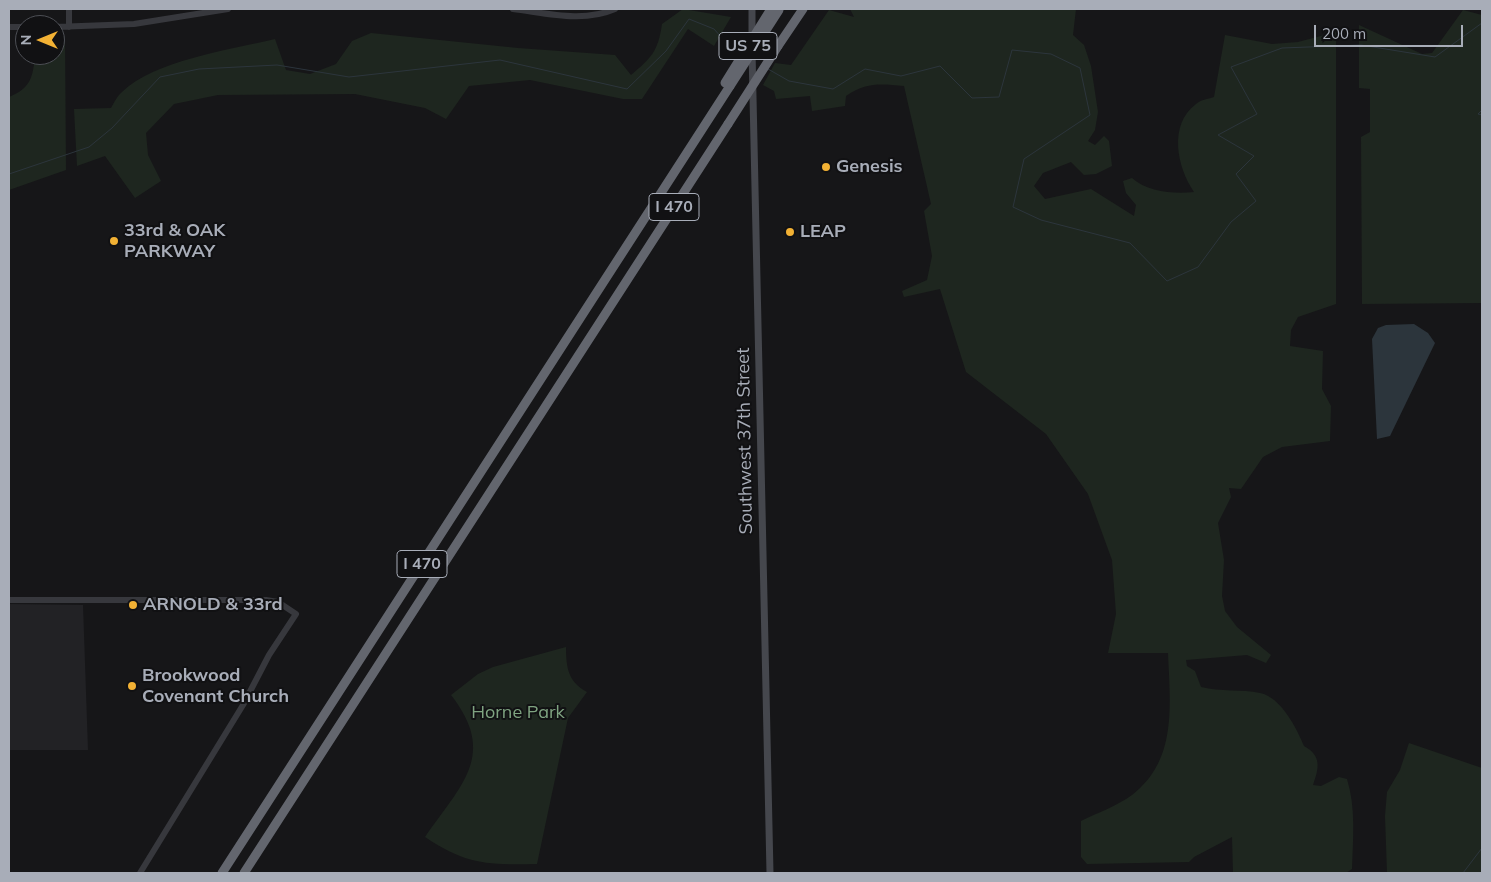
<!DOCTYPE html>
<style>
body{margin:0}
#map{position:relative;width:1491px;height:882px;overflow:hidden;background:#161618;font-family:Mulish,sans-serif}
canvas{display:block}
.frame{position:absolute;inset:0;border:10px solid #a8adb8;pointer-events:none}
.north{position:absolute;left:15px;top:15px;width:50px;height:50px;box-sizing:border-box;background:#111113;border:1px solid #4d4f55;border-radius:50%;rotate:270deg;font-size:14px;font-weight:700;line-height:20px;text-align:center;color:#a8adb8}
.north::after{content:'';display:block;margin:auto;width:18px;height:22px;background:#f2b134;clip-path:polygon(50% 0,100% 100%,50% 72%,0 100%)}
.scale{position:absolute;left:1314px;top:25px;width:149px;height:22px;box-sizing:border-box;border:2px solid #a8adb8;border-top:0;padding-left:6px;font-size:15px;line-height:18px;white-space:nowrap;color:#a8adb8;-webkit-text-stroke:4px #111113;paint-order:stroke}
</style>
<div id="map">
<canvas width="1491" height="882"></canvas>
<div class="frame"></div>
<div class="north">N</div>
<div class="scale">200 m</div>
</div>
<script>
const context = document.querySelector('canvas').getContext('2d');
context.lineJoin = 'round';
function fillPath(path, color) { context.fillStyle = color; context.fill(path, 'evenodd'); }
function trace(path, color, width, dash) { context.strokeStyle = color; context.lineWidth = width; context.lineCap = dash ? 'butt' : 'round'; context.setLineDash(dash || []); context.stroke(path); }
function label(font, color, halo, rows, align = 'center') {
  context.font = font + ' Mulish,sans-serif'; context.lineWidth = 4; context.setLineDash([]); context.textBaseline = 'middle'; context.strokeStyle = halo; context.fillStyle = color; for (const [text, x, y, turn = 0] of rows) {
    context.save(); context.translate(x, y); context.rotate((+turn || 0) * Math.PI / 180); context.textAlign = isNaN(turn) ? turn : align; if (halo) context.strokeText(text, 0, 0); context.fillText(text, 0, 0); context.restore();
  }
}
const built = new Path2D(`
 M9,604l74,1 5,145h-79z`);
const green = new Path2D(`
 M683,9l48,8 -17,29 -26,-17 -46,70h-19l-93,-19 -61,6 -23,33 -21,-11 -70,-14 -137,1 -44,9 -28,29 2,22 13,26 -26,17 -30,-42 -28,10 -3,-57 37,-1c3,-5 6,-12 11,-16 31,-31 110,-43 153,-53l11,31 24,4 26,-10 16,-23 19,-8 147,15 97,7 16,20c20,-17 27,-23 31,-51z
 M850,9h226l-3,26 11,10 7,21 7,46 -3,18 -7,11 7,4 9,-9 5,5 3,25 -16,8 -12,1 -13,-13 -28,11 -9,13 11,13 46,-10 43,27 2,-11 -10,-12 -3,-12 9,-3c15,14 42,16 62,14 -17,-25 -26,-67 2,-88 4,-4 12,-5 18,-7l11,-62 47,9 26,-2 38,-10v272l-38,13 -7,13 -1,16 33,5 -1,38 9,17 -1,35 -48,6 -19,10 -22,32 -12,-1 2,9 -13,26 6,37 -2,36 3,15 12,16 34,28 -5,8 -19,-8 -61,5 1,6 8,5 6,16c20,5 40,2 59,6 21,4 37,36 44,53 18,10 15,22 9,39l8,1 18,-9 8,2c9,29 6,60 5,90l-6,4h-113l-1,-36 -38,20 -5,5 -102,2 -6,-7v-36c16,-8 36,-15 51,-26 46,-35 38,-91 36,-142h-60l8,-39 -4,-54 -24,-66 -42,-60 -80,-62 -26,-83 -36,8 -2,-6 25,-11 5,-24 -8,-45 7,-7 -27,-118c-24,-2 -37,-4 -58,10l-1,10 -33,5 -2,-15 -34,3 -2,-8 -11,-6 12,-22 16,2 38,-55 25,7z
 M1463,10l19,5v288l-120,1 -1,-167 9,-5v-43l-11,-1v-63l63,29 10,-1z
 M55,33h7l3,4 1,133 -57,20v-93c22,-9 24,-20 26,-42h20z
 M566,647c0,20 2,35 21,45l-19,26 -31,146c-49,1 -70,1 -112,-27 36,-52 73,-82 26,-142l27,-21 15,-7z
 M1409,743l73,25v105h-95l-2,-57 2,-24 13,-22z`);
const water = new Path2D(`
 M1414,324l14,9 7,10 -45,93 -13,3 -5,-100 6,-11 8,-3z`);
const stream = new Path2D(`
 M768,69l21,12 44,8 32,-20 36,7 39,-10 32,32 27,-1 13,-47 39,4 29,14 10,47 -66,44 -11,48 28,13 89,23 37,38 31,-14 33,-45 25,-21 -20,-27 18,-18 -36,-21 39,-21 -26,-47 51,-19 79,-3 74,12 47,-34
 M1482,110l-4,4 4,1
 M9,174l80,-27 23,-19 48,-51 39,-8 78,-4 72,12 151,-17 127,29 39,-38 23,-32 25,10 16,18 9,6
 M1463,873l19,-25`);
const tertiary = new Path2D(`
 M69,9v18
 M513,9c33,4 70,14 102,0
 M9,27h16
 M55,27l79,-3 94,-15
 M9,600h257l12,2 18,12 -27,41 -26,50 -103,168`);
const secondary = new Path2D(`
 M752,9v32
 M752,51l18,822`);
const motorway = new Path2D(`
 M778,46l25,-37
 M222,873l508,-787
 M244,873l484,-749`);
const motorwayBridge = new Path2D(`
 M725,83l46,-74
 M730,86l49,-76
 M728,124l50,-78`);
const markers = [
 [826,167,5,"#f2b134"],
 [790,232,5,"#f2b134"],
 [114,241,5,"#f2b134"],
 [133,605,5,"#f2b134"],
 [132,686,5,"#f2b134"]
];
const shields = [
 [748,46,58],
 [674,207,50],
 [422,564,50]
];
const shieldNames = [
 ["US 75",748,46],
 ["I 470",674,207],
 ["I 470",422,564]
];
const poiNames = [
 ["Genesis",836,167],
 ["33rd & OAK",124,231],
 ["PARKWAY",124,252],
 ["LEAP",800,232],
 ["ARNOLD & 33rd",143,605],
 ["Brookwood",142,676],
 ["Covenant Church",142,697]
];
const streetNames = [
 ["Southwest 37th Street",745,441,-91]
];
const parkNames = [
 ["Horne Park",518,713]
];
fillPath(built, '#222225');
fillPath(green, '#1e261f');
fillPath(water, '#2c353c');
trace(stream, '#2c353c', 1);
trace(tertiary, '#37383d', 6);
trace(secondary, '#45474d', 7);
trace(motorway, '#63666e', 9);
trace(motorwayBridge, '#63666e', 9);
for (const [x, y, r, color] of markers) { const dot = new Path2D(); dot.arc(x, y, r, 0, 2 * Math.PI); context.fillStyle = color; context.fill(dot); trace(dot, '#111113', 2); }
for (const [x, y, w] of shields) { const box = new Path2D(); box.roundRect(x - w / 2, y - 13.5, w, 27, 4); context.fillStyle = '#111113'; context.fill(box); trace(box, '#a8adb8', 1); }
label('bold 16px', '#a8adb8', null, shieldNames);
label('bold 18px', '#a8adb8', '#111113', poiNames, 'left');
label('18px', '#a8adb8', '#111113', streetNames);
label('18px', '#7fa381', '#111113', parkNames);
</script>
